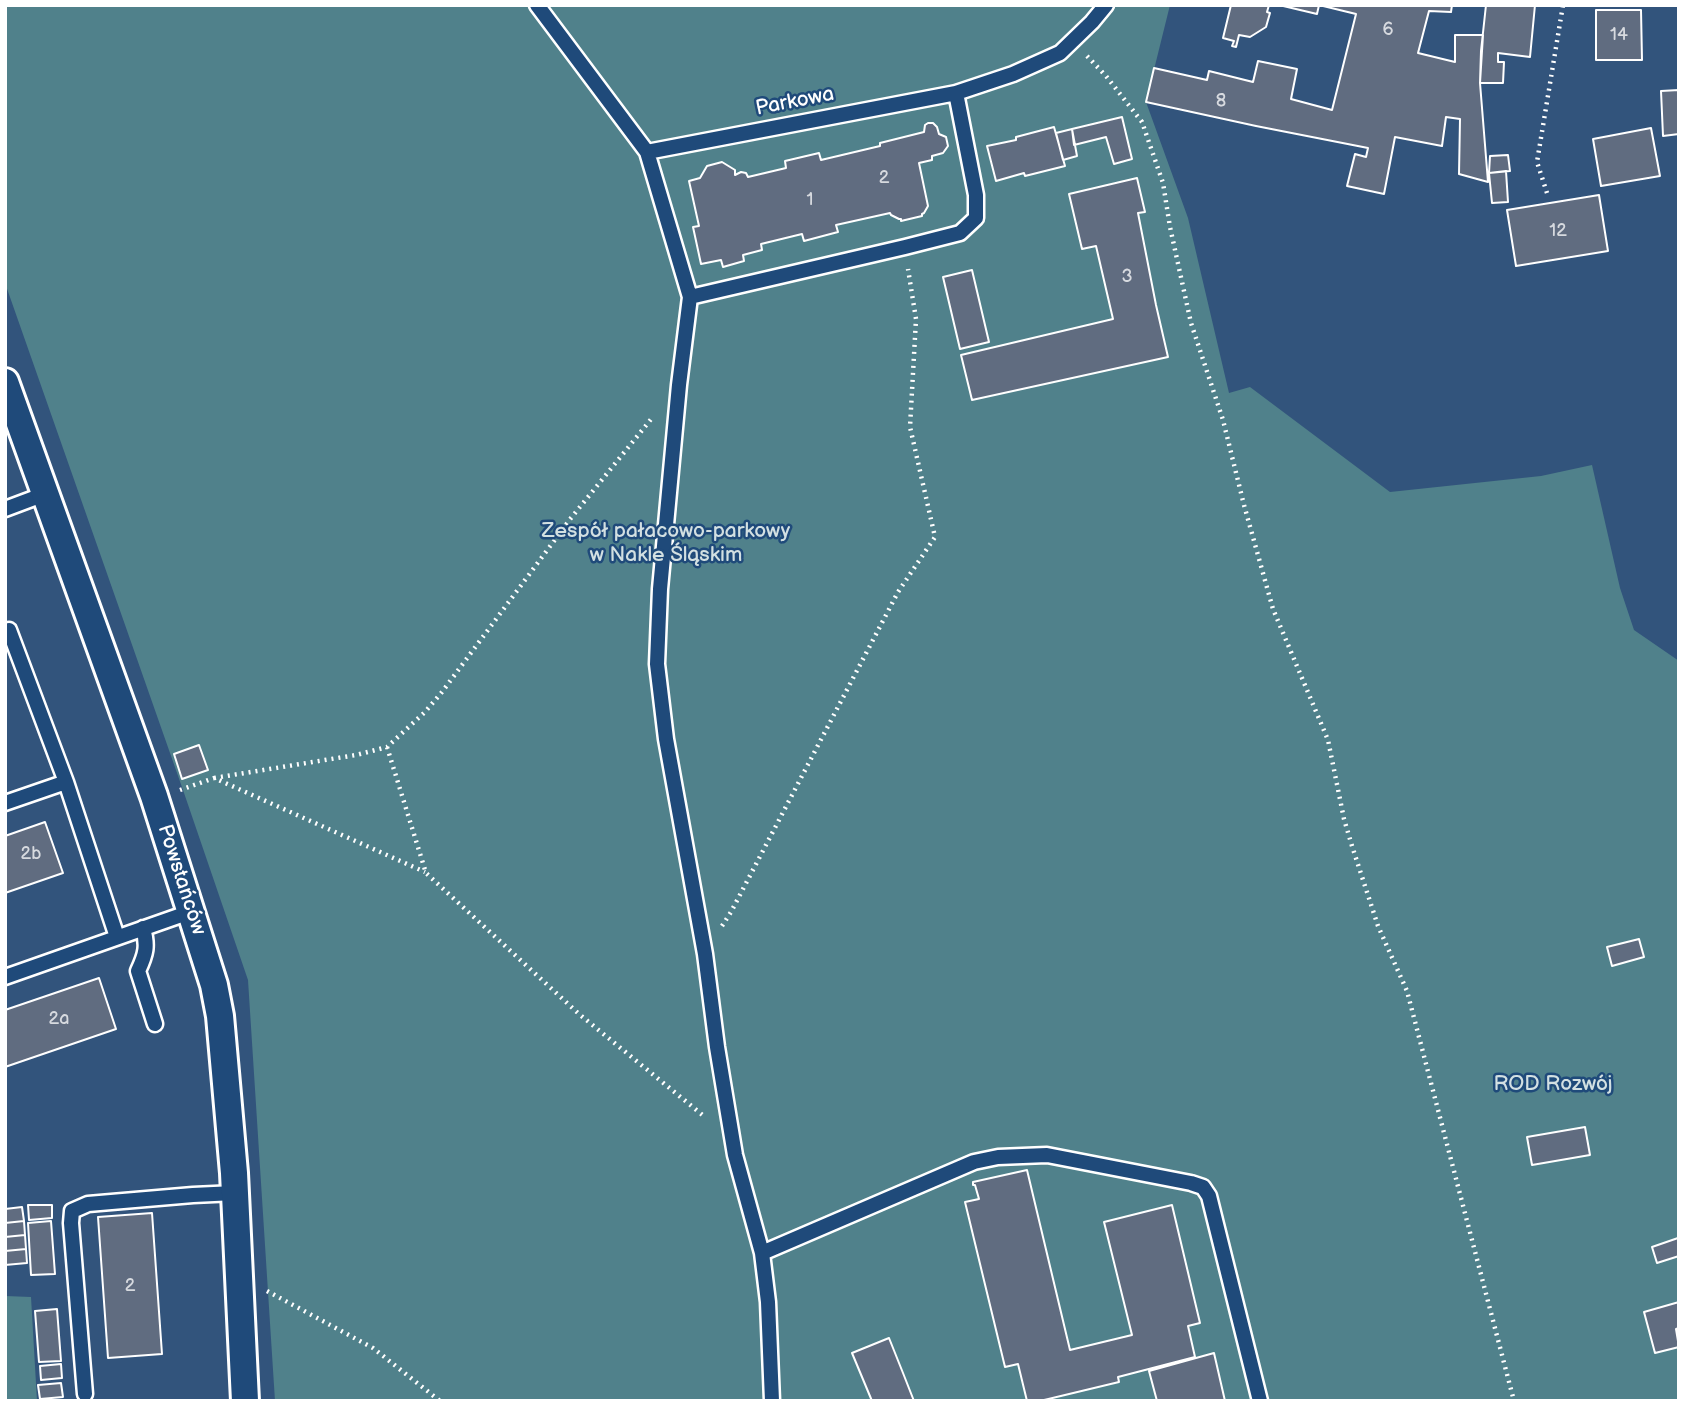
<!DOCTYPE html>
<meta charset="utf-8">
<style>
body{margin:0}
#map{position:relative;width:1684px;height:1406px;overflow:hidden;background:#32547c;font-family:"Balsamiq Sans",sans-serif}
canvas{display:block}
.frame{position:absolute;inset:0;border:7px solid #fff;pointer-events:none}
</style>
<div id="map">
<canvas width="1684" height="1406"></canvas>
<div class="frame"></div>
</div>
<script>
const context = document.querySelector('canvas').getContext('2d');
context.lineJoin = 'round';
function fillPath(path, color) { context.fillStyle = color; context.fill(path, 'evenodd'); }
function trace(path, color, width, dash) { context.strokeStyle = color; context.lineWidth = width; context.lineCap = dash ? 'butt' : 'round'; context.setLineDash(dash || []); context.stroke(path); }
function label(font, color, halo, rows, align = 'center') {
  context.font = font + ' "Balsamiq Sans",sans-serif'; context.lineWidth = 5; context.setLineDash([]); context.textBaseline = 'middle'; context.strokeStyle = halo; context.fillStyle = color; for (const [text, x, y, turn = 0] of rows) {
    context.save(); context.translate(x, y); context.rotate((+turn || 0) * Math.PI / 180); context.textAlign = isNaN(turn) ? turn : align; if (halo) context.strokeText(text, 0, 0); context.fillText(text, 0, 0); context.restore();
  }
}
const green = new Path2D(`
 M5,5h1165l-24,97 42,116 41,175 21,-6 140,105 151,-16 51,-11 28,123 14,42 45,31v740h-1404l-27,-421 -65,-190 -178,-507z
 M5,1296l26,1 6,104h-32z`);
const building = new Path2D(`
 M1231,5h38l-2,7 3,1 -4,14 -16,10 -11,-2 -3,12 -4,-1 2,-5 -11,-3z
 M1279,5h173l-1,7 -22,-1 -11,42 37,9v-27h28l-3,48 8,99 -29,-8 1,-55 -14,-2 -4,29 -47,-9 -11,57 -37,-8 8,-32 11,3 2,-9 -112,-22 -110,-24 8,-34 53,12 2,-9 44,11 5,-21 39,8 -6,30 41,11 24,-96 -37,-9 -2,9z
 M1486,5h49l-5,52 -32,-4v9h6l-1,21h-23l1,-32z
 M1596,10h45l1,50h-46z
 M1679,90v44l-16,2 -2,-45z
 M1122,117l10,42 -18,5 -8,-27 -32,8 -2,-16z
 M928,123h5l4,4 2,7 7,3 2,9 -5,7 -11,3v4l-13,3 9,43 -4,7 -2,1v2l-21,5v-2h-2l-8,-4 -1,-2 -54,12 2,7 -34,9 -2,-7 -41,10 1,6 -19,5 1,6 -21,6 -2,-7 -20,4 -8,-37 6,-1 -10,-45 11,-3 7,-12 15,-4 13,8v5l6,-3 5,1 2,4 38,-9 -1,-7 34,-8 2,7 59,-14v-3l44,-11 1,-7z
 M1054,127l11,39 -40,10 -1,-3 -28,8 -9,-35 29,-6v-3z
 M1651,128l9,48 -59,10 -8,-47z
 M1072,129l5,27 -14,4 -7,-27z
 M1508,155l2,16 -21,2 1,-17z
 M1506,171l2,31 -16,1 -3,-30z
 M1137,178l8,34 -7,1 18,92 12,52 -196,43 -11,-45 152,-36 -17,-73 -14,3 -13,-55z
 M1599,195l9,56 -92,15 -9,-56z
 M972,270l17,72 -29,7 -17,-72z
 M199,745l9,25 -26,9 -8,-25z
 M45,822l18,51 -58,20v-57z
 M1639,939l5,18 -32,9 -5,-19z
 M99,978l17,51 -111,38v-57z
 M1585,1127l5,28 -58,10 -5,-28z
 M1027,1170l43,180 62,-15 -28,-113 68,-17 28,118 -12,3 7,31 -77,20 1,5 -79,19h-13l-9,-37 -13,3 -40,-165 14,-3 -4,-14h-2v-3z
 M28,1205h24v13l-23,2z
 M22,1207l2,14 -19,2v-14z
 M152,1213l10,141 -54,4 -10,-141z
 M24,1221l1,14 -20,2v-14z
 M51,1221l4,53 -24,1 -3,-52z
 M25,1235l1,14 -21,2v-14z
 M1678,1238l1,18 -22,7 -5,-16z
 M26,1249l1,14 -22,2v-14z
 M1679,1302v26l-3,1 3,18 -24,6 -11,-41z
 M57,1309l4,52 -22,1 -4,-51z
 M889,1338l14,35 11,28h-42l-20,-48z
 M1214,1353l11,48h-68l-8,-30z
 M61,1364l1,14 -21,2 -1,-14z
 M61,1383l2,14 -23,2 -2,-14z`);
const path = new Path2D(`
 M1087,56l19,20 36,46 21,61 7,44 21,96 32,97 21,85 29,104 55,131 16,79 8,27 26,80 29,65 107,410
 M1547,193l-10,-31 26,-157
 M387,747l39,126 153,141 126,103
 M214,778l142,-23 31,-8 38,-35 17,-20 129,-174 81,-100
 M180,790l34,-12 211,94
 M722,926l9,-14 167,-320 37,-55 -25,-110 6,-108 -8,-50
 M267,1291l106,57 67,53`);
const lane = new Path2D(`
 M537,5l110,147 43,145 -11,88 -19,204 -3,75 9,75 39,215 12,93 18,108 27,98 6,49 4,99
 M647,152l309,-59 57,-19 47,-21 32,-31 14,-17
 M690,297l215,-50 55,-14 16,-15v-23l-20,-102
 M5,509l40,-15
 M5,631l4,-1 57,152
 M5,803l61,-21 51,155
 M143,928c5,18 3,26 -5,43l17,53
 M5,977l185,-65
 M762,1253l212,-91 24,-5 49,-2 144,28 12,4 6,9 51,205
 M85,1394l-14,-171 1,-12 16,-7 105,-9 42,-2`);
const street = new Path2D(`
 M5,382l149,414 60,189 6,31 14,157 11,228`);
const numberNames = [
 ["6",1388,30],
 ["14",1619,35],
 ["8",1221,101],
 ["2",884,178],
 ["1",810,200],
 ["12",1558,231],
 ["3",1127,277],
 ["2b",31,854],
 ["2a",59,1019],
 ["2",130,1286]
];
const streetNames = [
 ["Parkowa",795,102,-11],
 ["Powstańców",181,880,72]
];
const parkNames = [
 ["Zespół pałacowo-parkowy",666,532],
 ["w Nakle Śląskim",666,556],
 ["ROD Rozwój",1553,1085]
];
fillPath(green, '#50818b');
fillPath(building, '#606c80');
trace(building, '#fff', 2);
trace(lane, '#fff', 19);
trace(street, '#fff', 32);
trace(path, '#fff', 4.5, [2, 5]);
trace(lane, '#1f4a7a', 14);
trace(street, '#1f4a7a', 26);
label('18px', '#d7dadf', null, numberNames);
label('21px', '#fff', '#1f4a7a', streetNames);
label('21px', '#d3e0e2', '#1f4a7a', parkNames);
</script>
